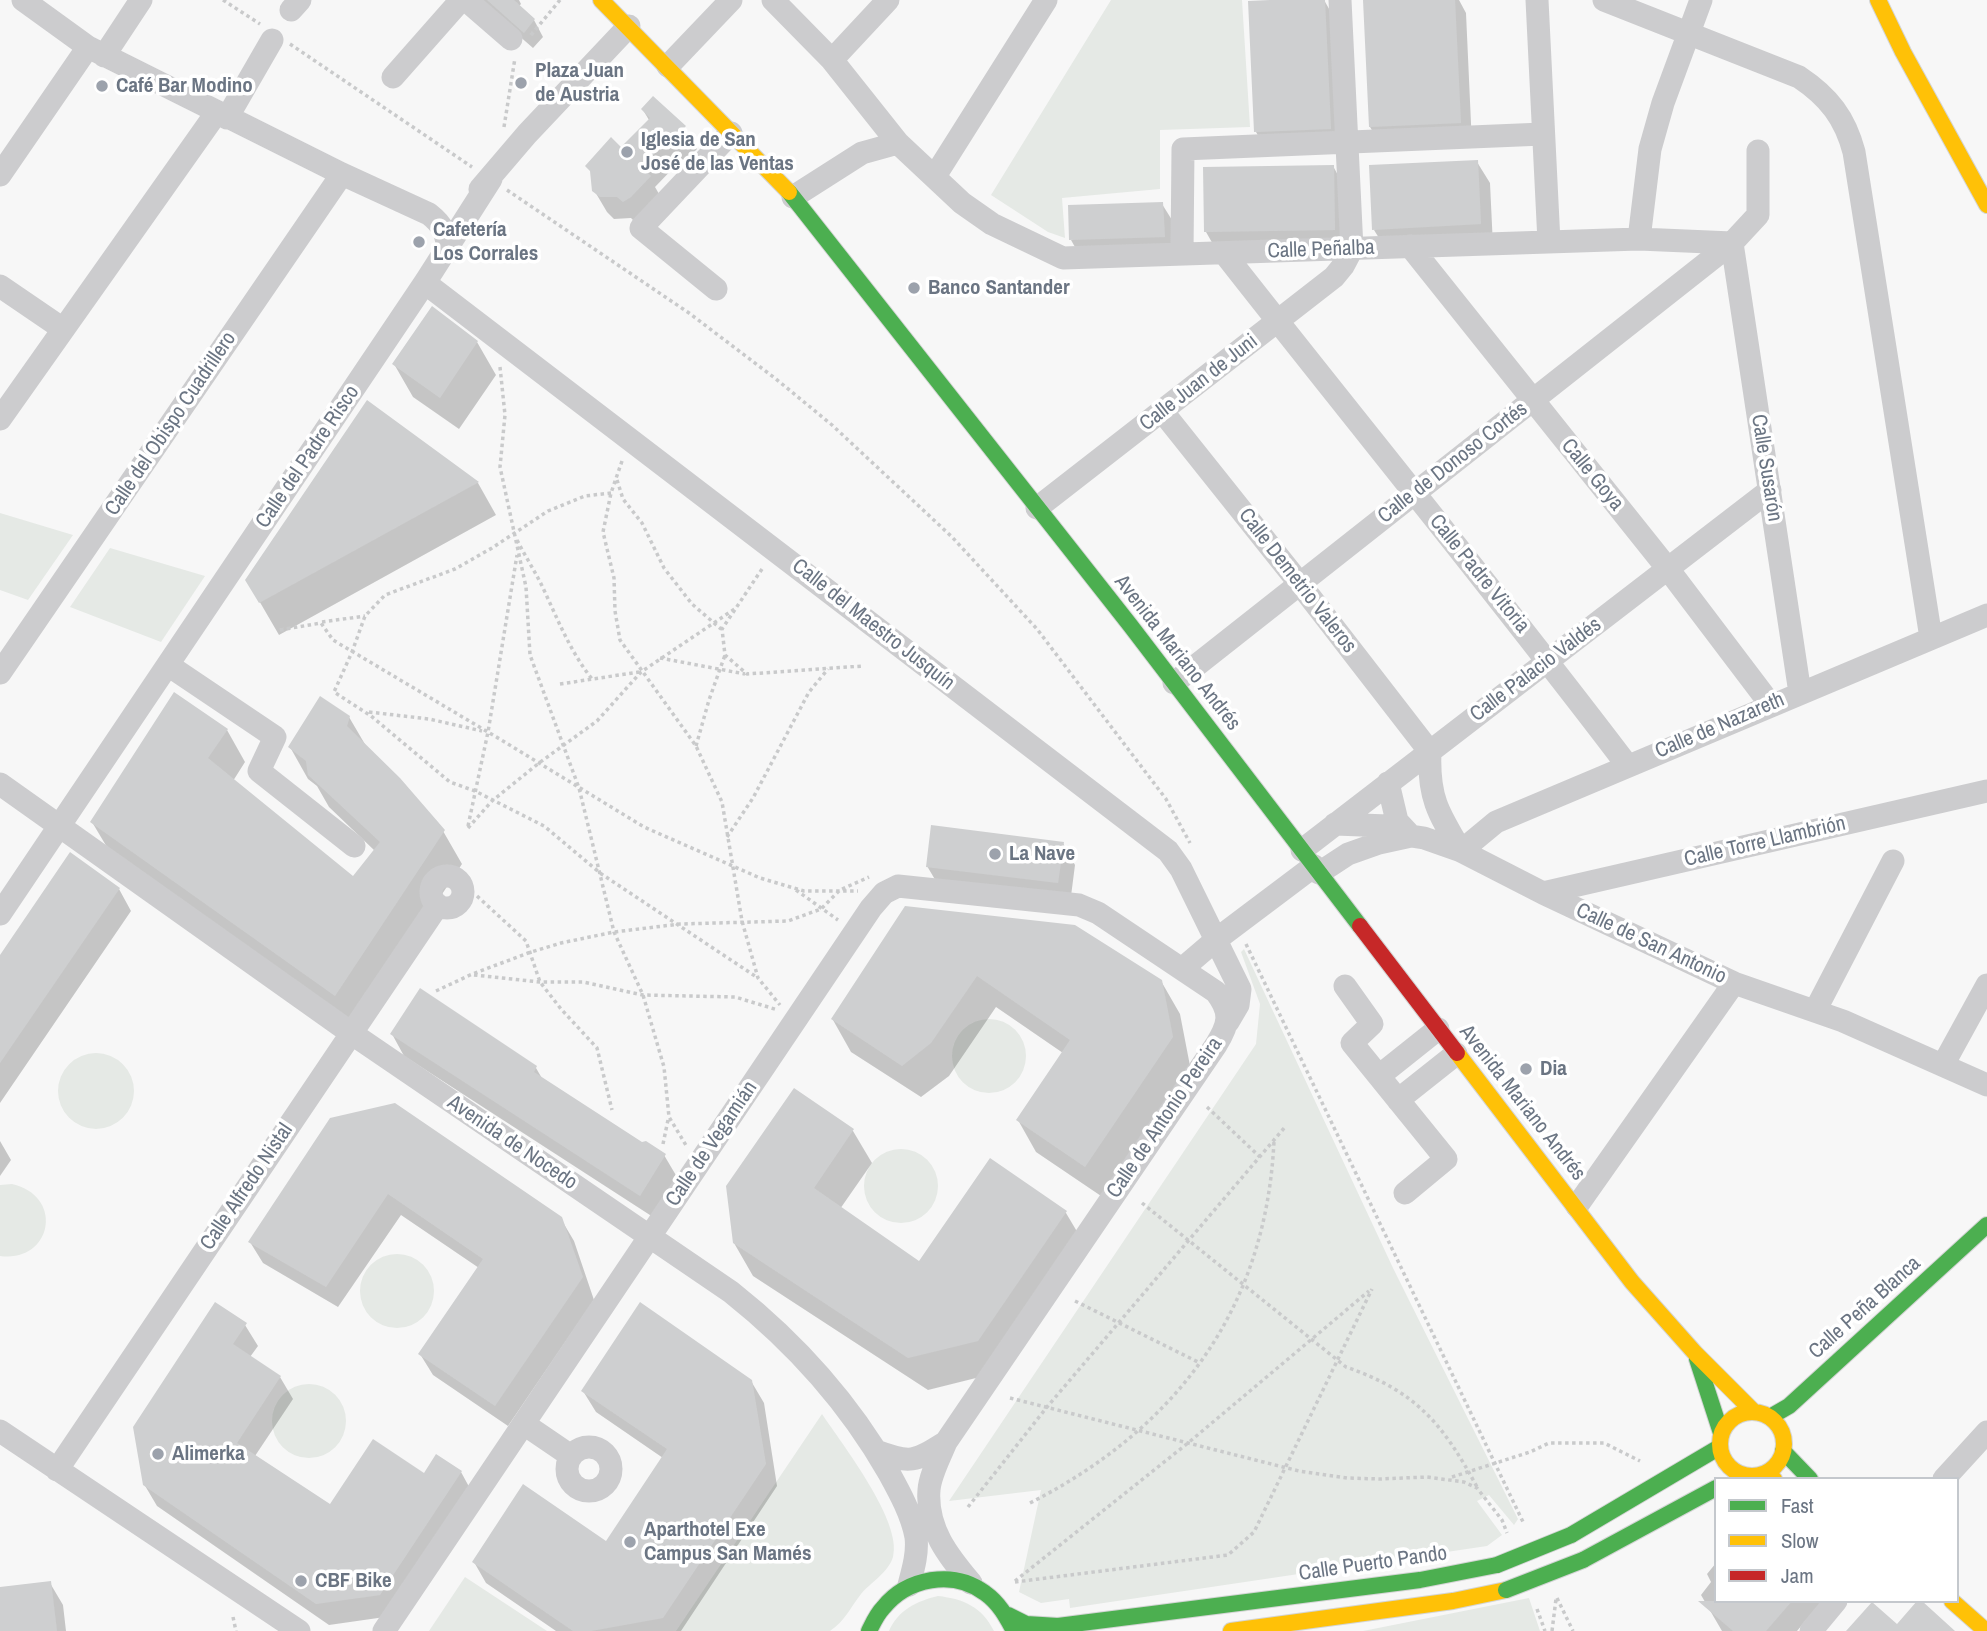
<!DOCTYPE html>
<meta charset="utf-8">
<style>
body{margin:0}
#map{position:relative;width:1987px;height:1631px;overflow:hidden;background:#f7f7f7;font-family:"Archivo Narrow",sans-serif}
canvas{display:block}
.legend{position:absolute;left:1714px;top:1477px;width:245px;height:126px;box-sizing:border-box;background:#fff;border:2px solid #c4c8cd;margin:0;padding:9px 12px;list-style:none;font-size:21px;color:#6b7583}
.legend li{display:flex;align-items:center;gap:14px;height:35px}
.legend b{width:35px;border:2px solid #c4c8cd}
</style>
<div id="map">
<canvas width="1987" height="1631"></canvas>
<ul class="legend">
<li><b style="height:9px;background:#4caf50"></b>Fast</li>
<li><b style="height:9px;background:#ffc107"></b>Slow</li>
<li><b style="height:9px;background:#c62828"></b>Jam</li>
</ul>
</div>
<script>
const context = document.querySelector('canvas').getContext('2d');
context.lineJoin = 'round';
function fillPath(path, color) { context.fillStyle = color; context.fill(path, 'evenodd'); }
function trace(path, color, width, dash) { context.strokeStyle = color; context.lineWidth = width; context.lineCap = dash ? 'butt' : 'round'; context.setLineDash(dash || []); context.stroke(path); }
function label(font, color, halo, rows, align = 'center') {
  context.font = font + ' "Archivo Narrow",sans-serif'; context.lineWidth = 7; context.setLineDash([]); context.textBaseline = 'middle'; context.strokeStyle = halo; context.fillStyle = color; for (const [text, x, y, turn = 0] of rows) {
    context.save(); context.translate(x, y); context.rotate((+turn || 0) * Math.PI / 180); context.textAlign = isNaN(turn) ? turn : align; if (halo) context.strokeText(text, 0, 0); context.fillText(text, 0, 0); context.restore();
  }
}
const green = new Path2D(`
 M1111,0h131l8,127 -90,3v59l-98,9 3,40 -17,-6 -57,-37z
 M0,513l73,22 -45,65 -28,-10z
 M110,548l95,28 -44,66 -91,-35z
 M1244,949l149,319 125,251 -4,6 -25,-30 -12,6 25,34 -15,11 -417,62 -1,-9 -28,4 -22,-11 22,-102 -92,11 307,-457 4,-40 -19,-52z
 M952 1056a37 37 0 1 1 74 0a37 37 0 1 1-74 0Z
 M58 1091a38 38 0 1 1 76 0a38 38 0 1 1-76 0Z
 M864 1186a37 37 0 1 1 74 0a37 37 0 1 1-74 0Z
 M12,1184c53,12 40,79 -12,72v-71z
 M360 1291a37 37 0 1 1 74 0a37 37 0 1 1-74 0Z
 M272 1421a37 37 0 1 1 74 0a37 37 0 1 1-74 0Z
 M822,1414c20,30 81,108 71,143 -5,16 -22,25 -32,37 -11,14 -16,27 -31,37h-154z
 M465,1577l82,54h-118z
 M938,1596c26,3 44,11 56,35h-105c9,-21 28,-30 49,-35z
 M1529,1598l11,33h-177z`);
const shadow = new Path2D(`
 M478,0h41l2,4 -3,3 16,13 9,17 -10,11z
 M1304,0h20l12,21 6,129 -74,3 -12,-21z
 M1365,0h94l7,13 6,132 -89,3 -13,-21z
 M643,110l41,17 13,22 -12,12 -3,-2 -27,28 7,12 -26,24 -5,-5 -17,1 -7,-7 -13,-22 27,-41 28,-29z
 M1477,162l13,21 3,63 -106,5 -13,-21z
 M1333,166l12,22 2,63 -129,2 -12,-21z
 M1162,204l10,16 1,32 -93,4 -9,-16z
 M477,342l19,33 -37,54 -46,-32 -19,-33z
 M368,403l110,80 18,32 -217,120 -32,-55z
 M349,717l17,29 77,85 19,33 -108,163 -243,-173 -19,-32 135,-92 18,32 -12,19 120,98 22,-28 -46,-44 -12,-21 -9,-7 -18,-32z
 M1063,843l12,22 -5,39 -130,-16 -13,-22z
 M119,889l12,22 -131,192v-145z
 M906,908l255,73 19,33 11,57 -87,127 -68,-46 -18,-32 45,-67 -67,-46 -47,69 -28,21 -70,-45 -18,-32z
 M392,1034l144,34 7,12 98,64 23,11 13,22 -24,40 -249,-161z
 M794,1090l59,41 19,32 -32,46 79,55 71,-104 76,53 19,32 -89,128 -68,17 -175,-114 -19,-33z
 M394,1105l167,114 13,22 20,59 -86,126 -75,-51 -13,-21 59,-86 -78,-53 -63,92 -75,-44 -13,-21z
 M0,1141l11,19 -11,16z
 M245,1325l13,21 -8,11 30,20 13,22 -38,57 76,51 94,-32 36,-3 12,22 -81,122 -63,9 -172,-119 -13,-22 -9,-57z
 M751,1381l13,22 13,83 -96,145h-125l-70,-48 -12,-21 133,-18 56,-86 -67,-46 -13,-21z
 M1716,1563v38h106l-25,30h-75l-21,-36 10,-13 -4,-8z
 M50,1583l13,22 3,26h-66v-42z`);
const building = new Path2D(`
 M487,0h27l21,19 -11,14z
 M1270,0h55l6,129 -77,3 -6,-131z
 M1363,0h92l6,123 -92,4z
 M653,96l33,30 -14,14 -3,-2 -27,29 9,9 -20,21 -8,5 -6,-5h-17l-8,-6 -2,-20 -5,-5 26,-29 10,10 29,-29 -9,-9z
 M1478,160l3,64 -109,6 -3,-65z
 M1334,165l1,65 -131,2 -1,-65z
 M1163,202l2,35 -96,3 -1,-35z
 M432,306l46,35 -38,57 -48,-34z
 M367,400l112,82 -220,121 -14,-23z
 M174,692l54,37 -20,29 145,118 27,-34 -72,-67 -2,-14 -18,-14 32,-51 30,20 -3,10 53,52 45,52 -110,166 -245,-174z
 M931,825l133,17 -6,41 -132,-16z
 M70,852l50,36 -120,175v-108z
 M905,906l170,19 87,55 11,57 -88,130 -69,-47 54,-80 -93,-64 -46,67 -29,23 -71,-47z
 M420,988l117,78 -3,6 108,70 4,-1 20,13 -26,42 -250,-162z
 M794,1088l60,41 -40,59 105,73 71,-103 77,53 -89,130 -70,17 -175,-115 -7,-57z
 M395,1103l167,114 21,60 -88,129 -77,-52 65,-95 -95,-65 -62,93 -78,-45 82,-124z
 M215,1302l32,21 -14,21 48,32 -44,67 93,61 43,-65 51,34 12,-19 26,17 -82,124 -64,9 -173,-119 -10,-58z
 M640,1302l112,78 14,84 -103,154 -72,13h-18l-101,-69 51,-78 83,57 61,-92 -86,-58z
 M51,1581l6,50h-57v-44z
 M1698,1601h94l-26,30h-33z
 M1917,1601h5l33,30h-109l26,-29 25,22z`);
const path = new Path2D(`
 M223,0l37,24
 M531,35l29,-35
 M290,44l182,123
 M504,127l11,-69
 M507,190l182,123 87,66 56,46 120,112 85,92 129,170 24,44
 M500,367l5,48 -5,52 26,120 4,68 49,133 35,144 29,63 21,72 5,50 18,30
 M622,461l-11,32 -8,39 11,46 1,33 5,29 76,106 26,56 20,119 16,57 22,27
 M617,480l6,19 19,24 22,45 28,36 29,25
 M611,493l-26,3 -37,15 -56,37 -37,21 -70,26 -20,21 -13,36 -18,40 37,24 79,66 25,9 69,35 56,47 158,105
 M517,540c8,16 18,31 26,48 15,32 27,63 49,91
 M762,569l-40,60 3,26 22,19 116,-8
 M322,622l43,-6
 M280,630l41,-7 12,17 170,101 141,86 116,51 44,13h54
 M660,658l85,16
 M560,684l79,-12
 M369,712l60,7 53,12
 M696,746l13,-46 16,-45
 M468,826l20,-94 29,-177
 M468,828l24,-27 47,-38 58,-42 44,-49 95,-64
 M727,837l26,-39 56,-106 19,-23
 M796,890l42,30
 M477,896l49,45 14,41 21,27 36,39 15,62
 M1246,944l278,580
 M474,975l66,7h43l60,13 92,2 43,13
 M436,991l34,-16 58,-22 33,-10 53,-11 66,-8 108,-3 33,-12 19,-19 29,-13
 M1207,1107l53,50
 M663,1144l5,-24
 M1142,1203l204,164c70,24 97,57 131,120
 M1075,1301l125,62
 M1010,1398l289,73 48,7 32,1 48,-2 37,5 13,6 25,32 5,13
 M1452,1477l78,-25 19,-9h55l36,18
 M1030,1503c147,-75 236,-194 244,-362
 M968,1507l79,-100 238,-280
 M1015,1581l173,-138 181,-152
 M1015,1582l213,-27 26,-23 118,-243
 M1557,1598l16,33
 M1537,1609l8,22
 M233,1617l3,14
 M1552,1631l4,-32`);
const street = new Path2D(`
 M23,0l65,47 254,127 87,40c14,11 17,19 19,35
 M466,0l45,39
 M773,0l59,60 66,83
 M1537,0l12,242
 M1604,0l195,77c30,20 46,41 55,75l77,486
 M291,10l9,-10
 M104,56l37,-56
 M832,60l56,-60
 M668,66l63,-66
 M393,77l68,-77
 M227,118l45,-78
 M0,175l88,-128
 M935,176l111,-176
 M480,189l47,-55 102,-108
 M793,197l69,-44 36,-10 64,60 30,21 71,34 576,-19 93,4
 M1639,239l11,-90 13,-46 38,-103
 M1732,243l68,450
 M1410,246l258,323 103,136
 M1224,253c134,171 272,339 403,512
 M1182,254l1,-105 360,-15
 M426,281l7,8 735,562 13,18 59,120 -2,16 -10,17
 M0,286l63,43
 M716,289l-75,-61 90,-95
 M1162,411l138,173 130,168c-2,45 8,61 31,99
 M0,419l217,-307
 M1037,508l297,-231 9,-11 9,-17 -12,-249
 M168,665l107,72 -16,34 95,75
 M0,673l342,-499
 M1174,683l558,-440 26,-28v-64
 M1388,783l9,38 14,15
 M0,784l351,249 380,259c63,50 118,111 158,181 11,20 23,42 27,64 2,16 -3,33 -7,48
 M1335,824l53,2 23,10
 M1302,850l468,-360
 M1461,851l35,-29 491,-207
 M1319,873l29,-19 31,-11 32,-7 13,2 37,13 82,42 191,90 109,38 144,64
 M431 892a16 16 0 1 1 32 0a16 16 0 1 1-32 0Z
 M1543,893l444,-102
 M0,914l426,-633 65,-102
 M1183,968l34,-29 97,-73
 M1345,986l27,38 -20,19 94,116 -41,34
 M1815,1011l78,-150
 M1943,1065l44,-80
 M1379,1076l59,-47
 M1398,1100l58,-46
 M1577,1206l157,-223
 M524,1424l47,32
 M0,1431l299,200
 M567 1469a22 22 0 1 1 44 0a22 22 0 1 1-44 0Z
 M876,1451c35,13 38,11 70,-9
 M57,1470l381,-565
 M1944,1479l43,-47
 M384,1631l487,-723 13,-15 14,-7 181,19 19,8 118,79c16,21 13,32 0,53l-270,397c-6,15 -16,33 -17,48 -3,38 19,66 42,93
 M1811,1631l25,-30`);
const fast = new Path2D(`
 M789,192l341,433 230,301
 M1697,1359l24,74
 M1770,1417l19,-11 198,-181
 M1783,1451l27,28
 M1571,1535l147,-87
 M1583,1560l133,-72
 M1008,1615l18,9 32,2 362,-46 77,-15
 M869,1631c4,-8 8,-17 14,-23 24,-30 70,-39 102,-15 14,10 21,23 29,38`);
const slow = new Path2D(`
 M601,0l188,192
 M1878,0l25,52 84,153
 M1457,1053l175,229 63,71 59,59
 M1720 1444a32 32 0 1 1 64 0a32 32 0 1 1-64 0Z
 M1762,1475l12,4
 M1952,1601l34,30
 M1231,1631l222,-30 53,-11`);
const jam = new Path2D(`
 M1360,926l97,127`);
const fastBridge = new Path2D(`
 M1497,1565l74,-30
 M1506,1590l77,-30`);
const markers = [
 [521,83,7,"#9ca2ac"],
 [102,86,7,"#9ca2ac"],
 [627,152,7,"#9ca2ac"],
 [419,242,7,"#9ca2ac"],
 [914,288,7,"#9ca2ac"],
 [995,854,7,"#9ca2ac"],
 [1526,1069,7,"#9ca2ac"],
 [158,1454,7,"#9ca2ac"],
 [630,1542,7,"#9ca2ac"],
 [301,1581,7,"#9ca2ac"]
];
const poiNames = [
 ["Plaza Juan",535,71],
 ["de Austria",535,95],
 ["Café Bar Modino",116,86],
 ["Iglesia de San",641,140],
 ["José de las Ventas",641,164],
 ["Cafetería",433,230],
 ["Los Corrales",433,254],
 ["Banco Santander",928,288],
 ["La Nave",1009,854],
 ["Dia",1540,1069],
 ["Alimerka",172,1454],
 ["Aparthotel Exe",644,1530],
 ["Campus San Mamés",644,1554],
 ["CBF Bike",315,1581]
];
const streetNames = [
 ["Calle Peñalba",1321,250,-2],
 ["Calle Juan de Juni",1199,383,-38],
 ["Calle del Obispo Cuadrillero",171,424,-56],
 ["Calle del Padre Risco",308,457,-56],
 ["Calle de Donoso Cortés",1453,463,-38],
 ["Calle Susarón",1766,468,81],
 ["Calle Goya",1592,475,51],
 ["Calle Padre Vitoria",1479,574,51],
 ["Calle Demetrio Valeros",1297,581,52],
 ["Calle del Maestro Jusquín",873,625,38],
 ["Avenida Mariano Andrés",1177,653,52],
 ["Calle Palacio Valdés",1536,670,-37],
 ["Calle de Nazareth",1720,726,-23],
 ["Calle Torre Llambrión",1765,842,-13],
 ["Calle de San Antonio",1651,944,25],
 ["Avenida Mariano Andrés",1522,1103,52],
 ["Calle de Antonio Pereira",1165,1118,-56],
 ["Avenida de Nocedo",512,1143,34],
 ["Calle de Vegamián",712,1144,-56],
 ["Calle Alfredo Nistal",247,1187,-56],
 ["Calle Peña Blanca",1865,1308,-42],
 ["Calle Puerto Pando",1373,1564,-8]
];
fillPath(green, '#e5e9e5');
fillPath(shadow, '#0003');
fillPath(building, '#cecfd0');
trace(fast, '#d4d5d5', 18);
trace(slow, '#d4d5d5', 18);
trace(jam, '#d4d5d5', 18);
trace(path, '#c9cacb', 3.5, [3.5, 3.5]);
trace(street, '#ccccce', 23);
trace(fast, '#4caf50', 16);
trace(slow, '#ffc107', 16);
trace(jam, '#c62828', 16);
trace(fastBridge, '#d3d4d5', 18, []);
trace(fastBridge, '#4caf50', 16);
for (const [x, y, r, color] of markers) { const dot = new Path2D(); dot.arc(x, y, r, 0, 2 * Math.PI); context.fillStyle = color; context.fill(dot); trace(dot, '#fff', 2.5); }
label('bold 21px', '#6b7583', '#fff', poiNames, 'left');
label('21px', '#6b7583', '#fff', streetNames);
</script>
